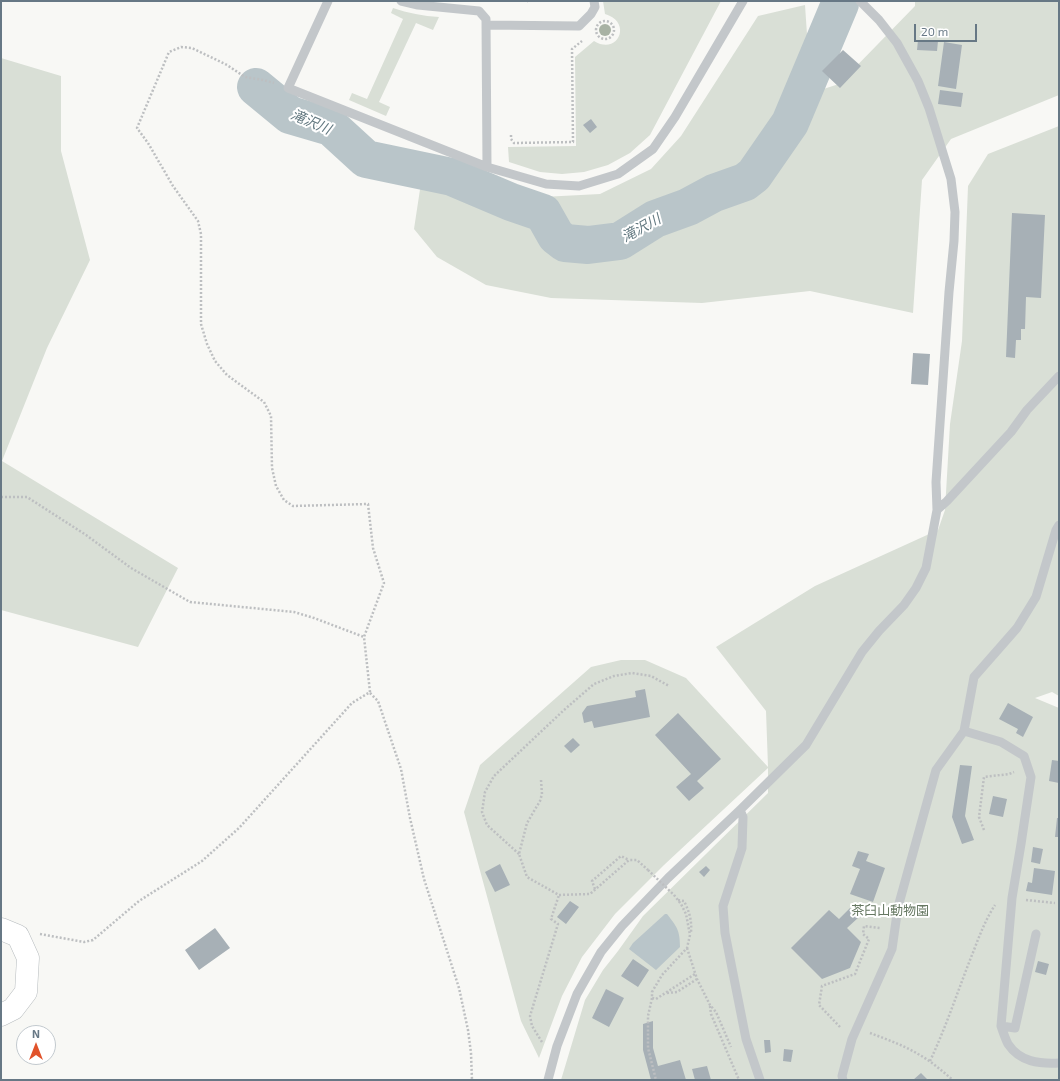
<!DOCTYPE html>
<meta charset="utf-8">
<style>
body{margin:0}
#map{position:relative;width:1060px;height:1081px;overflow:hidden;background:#f8f8f5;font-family:"Exo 2",sans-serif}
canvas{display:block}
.frame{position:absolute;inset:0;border:2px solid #677885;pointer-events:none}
.north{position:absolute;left:16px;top:1025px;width:40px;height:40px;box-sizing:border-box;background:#fff;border:1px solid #c2c9ce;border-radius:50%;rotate:0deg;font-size:11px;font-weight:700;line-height:16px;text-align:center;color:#677885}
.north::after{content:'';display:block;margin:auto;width:14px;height:18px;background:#e1532b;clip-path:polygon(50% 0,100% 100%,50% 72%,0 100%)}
.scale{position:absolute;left:914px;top:24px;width:63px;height:18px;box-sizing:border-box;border:2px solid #677885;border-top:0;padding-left:5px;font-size:12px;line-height:14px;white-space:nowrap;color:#677885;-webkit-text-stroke:3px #fff;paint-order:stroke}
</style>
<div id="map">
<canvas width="1060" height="1081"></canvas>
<div class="frame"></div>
<div class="north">N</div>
<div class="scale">20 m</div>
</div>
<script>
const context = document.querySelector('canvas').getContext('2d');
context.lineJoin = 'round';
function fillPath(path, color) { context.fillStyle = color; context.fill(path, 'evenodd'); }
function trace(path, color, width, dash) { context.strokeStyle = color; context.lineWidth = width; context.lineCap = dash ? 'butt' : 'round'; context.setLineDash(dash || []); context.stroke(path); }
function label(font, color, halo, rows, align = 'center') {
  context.font = font + ' "Exo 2","Noto Sans JP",sans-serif'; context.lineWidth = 4; context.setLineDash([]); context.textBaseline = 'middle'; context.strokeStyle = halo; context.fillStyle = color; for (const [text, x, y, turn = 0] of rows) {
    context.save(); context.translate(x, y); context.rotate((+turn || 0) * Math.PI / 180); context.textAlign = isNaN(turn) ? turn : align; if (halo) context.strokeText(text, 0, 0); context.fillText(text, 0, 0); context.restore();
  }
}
const green = new Path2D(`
 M603,1h118l-71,134 -20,18 -22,12 -24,7 -22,2 -22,-2 -31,-10 -1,-15 68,-1 -1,-89 19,-16c24,15 39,-19 11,-27z
 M915,1h144v94l-108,44 -29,41 -9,133 -103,-22 -108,12 -151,-5 -65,-13 -49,-28 -23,-28 10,-66 118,34 58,-3 51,-25 30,-33 77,-120 47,-11 6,88 28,-9 76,-78z
 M393,8c15,5 30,8 46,9l-6,13 -17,-7 -37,79 11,5 -4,9 -37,-16 3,-7 15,6 36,-80 -12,-6z
 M1,58l60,18v75l29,109 -43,88 -45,113 176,107 -40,79 -137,-37z
 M1059,126v570l-7,-4 -17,6 24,10v371l-1,1h-497l24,-80 18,-30 15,-19 25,-35 125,-123v-25l-104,97 -49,49 -33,43 -20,39 -23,62 -18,-37 -57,-209 16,-47 111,-98 30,-7h24l41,18 82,89 -2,-56 -50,-64 99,-61 123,-56 7,-20 5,-86 12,-83 6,-155 20,-32z`);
const water = new Path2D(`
 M665,914h2c10,13 13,16 13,33l-24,23 -27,-21 4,-6z`);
const river = new Path2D(`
 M256,87l34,28 41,12 35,32 86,18 59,25 32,11 13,23 9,7 23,2 32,-4 35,-22 33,-12 26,-14 31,-11 9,-7 36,-52 50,-119`);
const building = new Path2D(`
 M918,40l20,1 -1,10 -20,-1z
 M944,42l18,3 -6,44 -18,-3z
 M843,50l18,16 -21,22 -18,-17z
 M940,90l23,3 -2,14 -23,-3z
 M591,119l6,8 -7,6 -7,-8z
 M1012,213l33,2 -4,83 -15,-1 -1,32h-4v11h-5l-1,18 -9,-1z
 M913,353l17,1 -2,31 -17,-1z
 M645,689l5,28 -56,11 -2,-7 -8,2 -2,-10 5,-7 49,-9 -1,-6z
 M1008,703l25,14 -10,20 -7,-4 2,-4 -19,-10z
 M678,713l43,46 -24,22 7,7 -15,13 -13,-14 15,-13 -36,-39z
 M573,738l7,7 -9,8 -7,-7z
 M1052,760l7,1v22l-10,-2z
 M960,765l12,1 -7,50 9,24 -12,4 -10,-27z
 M993,796l14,3 -4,18 -14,-3z
 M1057,818h2v19h-4z
 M1033,847l10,2 -3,15 -9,-2z
 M858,851l11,3 -3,7 19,7 -12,34 -23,-8 10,-25 -8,-3z
 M500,864l10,21 -15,7 -10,-20z
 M706,866l4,4 -6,7 -5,-5z
 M1034,868l21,3 -3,24 -26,-4 2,-9 4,1z
 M570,901l9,6 -13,17 -9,-7z
 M850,908l9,9 -12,11 14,14 -11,26 -28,11 -31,-31 38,-38 10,9z
 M215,928l15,20 -31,22 -14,-20z
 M633,959l16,11 -11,17 -17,-11z
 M1038,961l11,3 -3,11 -11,-3z
 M606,989l18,9 -15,29 -17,-9z
 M653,1021v27l5,18 22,-6 6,20h-35l-8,-30v-26z
 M764,1040h6l1,12 -6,1z
 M784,1049l9,1 -2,12 -8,-1z
 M707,1066l4,14h-16l-3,-11z
 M921,1073l7,7h-15z`);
const path = new Path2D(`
 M527,1h1
 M596 30a9 9 0 1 1 18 0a9 9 0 1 1-18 0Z
 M511,135v4l3,4 59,-1 -1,-93 10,-8
 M1,497h26l59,38 45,33 59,34 104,10 20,6 50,19
 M370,693l8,8 23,68 9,49 14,61 35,109 9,42 3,23 1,27
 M541,780l1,14 -2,7 -13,22 -8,31 8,23 32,18 31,-1 39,-34h8l11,10
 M984,830l-5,-13 5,-40 25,-3 5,-2
 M519,854l-32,-29 -5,-13 3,-20 9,-16 70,-66 30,-26 20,-8 18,-3 19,3 18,10
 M595,889l-3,-8 29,-25 8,4
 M674,895l7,9 5,10 4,21 -3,13 -25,27 -10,17v6l4,1 39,-25
 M678,900l6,1c5,10 8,19 7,31
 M1026,900l29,3
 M40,934l44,8 9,-2 46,-39 63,-40 37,-33 113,-125 18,-11 -6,-55 20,-54 -11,-35 -5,-44 -75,2 -9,-6 -8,-14 -4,-18 -1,-52 -7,-14 -37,-27 -12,-14 -8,-17 -6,-20v-90l-3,-13 -25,-35 -25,-43 -11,-15 32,-76 12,-5 11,1 35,17 18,12 18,3 11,3
 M687,948l10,31 13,26 6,7 15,35
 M667,993l10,-1 20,-13
 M652,998l-4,18v32l8,32
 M710,1006l1,8 28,66
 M840,1027l-21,-22 3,-19 33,-12 14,-35 -6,-5 1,-8 16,2
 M870,1033c16,6 33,12 48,21 13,7 24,17 35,26
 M542,1042l-10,-16 -2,-10 28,-92 -7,-5 8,-24
 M930,1061c17,-36 29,-74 44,-111 6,-16 12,-31 21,-45`);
const service = new Path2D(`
 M328,1l-40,87 199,79 59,17 33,2 39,-12 35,-25 22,-32 68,-116
 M401,1l17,4 61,6 7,8 1,148
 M486,25l93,1 12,-12 4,-7 -1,-6
 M937,510l10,-9 64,-69 16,-22 32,-34
 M964,731l10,-54 43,-49 19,-31 20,-67 3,-5
 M740,810l3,7 -1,31 -19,58 2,27 21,106 14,41
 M1001,1026l14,2 21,-94
 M548,1080l9,-34 20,-52 24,-42 21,-26 46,-48 72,-68 66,-65 56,-93 17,-21 25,-26 12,-17 10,-20 11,-58 -1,-28 13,-190 5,-51 1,-29 -4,-33 -22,-71 -11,-27 -21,-38 -18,-23 -19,-19
 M843,1080l-1,-4 10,-37 40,-90 6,-42 38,-137 28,-39 37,11 23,14 7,21 -10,67 -9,54 -11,128c2,6 4,12 7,18 12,18 31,20 51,19`);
const primary = new Path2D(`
 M1,929l17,7 10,22 -2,34 -13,17 -12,6`);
const pathBridge = new Path2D(`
 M648,870l26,25`);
const trees = [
 [605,30]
];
const parkNames = [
 ["茶臼山動物園",890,911]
];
const waterNames = [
 ["滝沢川",311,122,23],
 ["滝沢川",641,228,-29]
];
fillPath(green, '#d9dfd6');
fillPath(water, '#b9c5c9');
trace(river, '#b9c5c9', 38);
fillPath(building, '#a7b0b6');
trace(primary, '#b6bbbe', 23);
trace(path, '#bdbfc1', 2.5, [2, 2]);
trace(service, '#c3c7ca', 9);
trace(primary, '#fff', 22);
trace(pathBridge, '#bdbfc1', 2.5, [2, 2]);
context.fillStyle = '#a8b2a4';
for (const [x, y] of trees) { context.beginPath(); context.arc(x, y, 6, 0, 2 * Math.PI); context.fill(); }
label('13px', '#667862', '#fff', parkNames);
label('italic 14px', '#637981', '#fff', waterNames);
</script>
